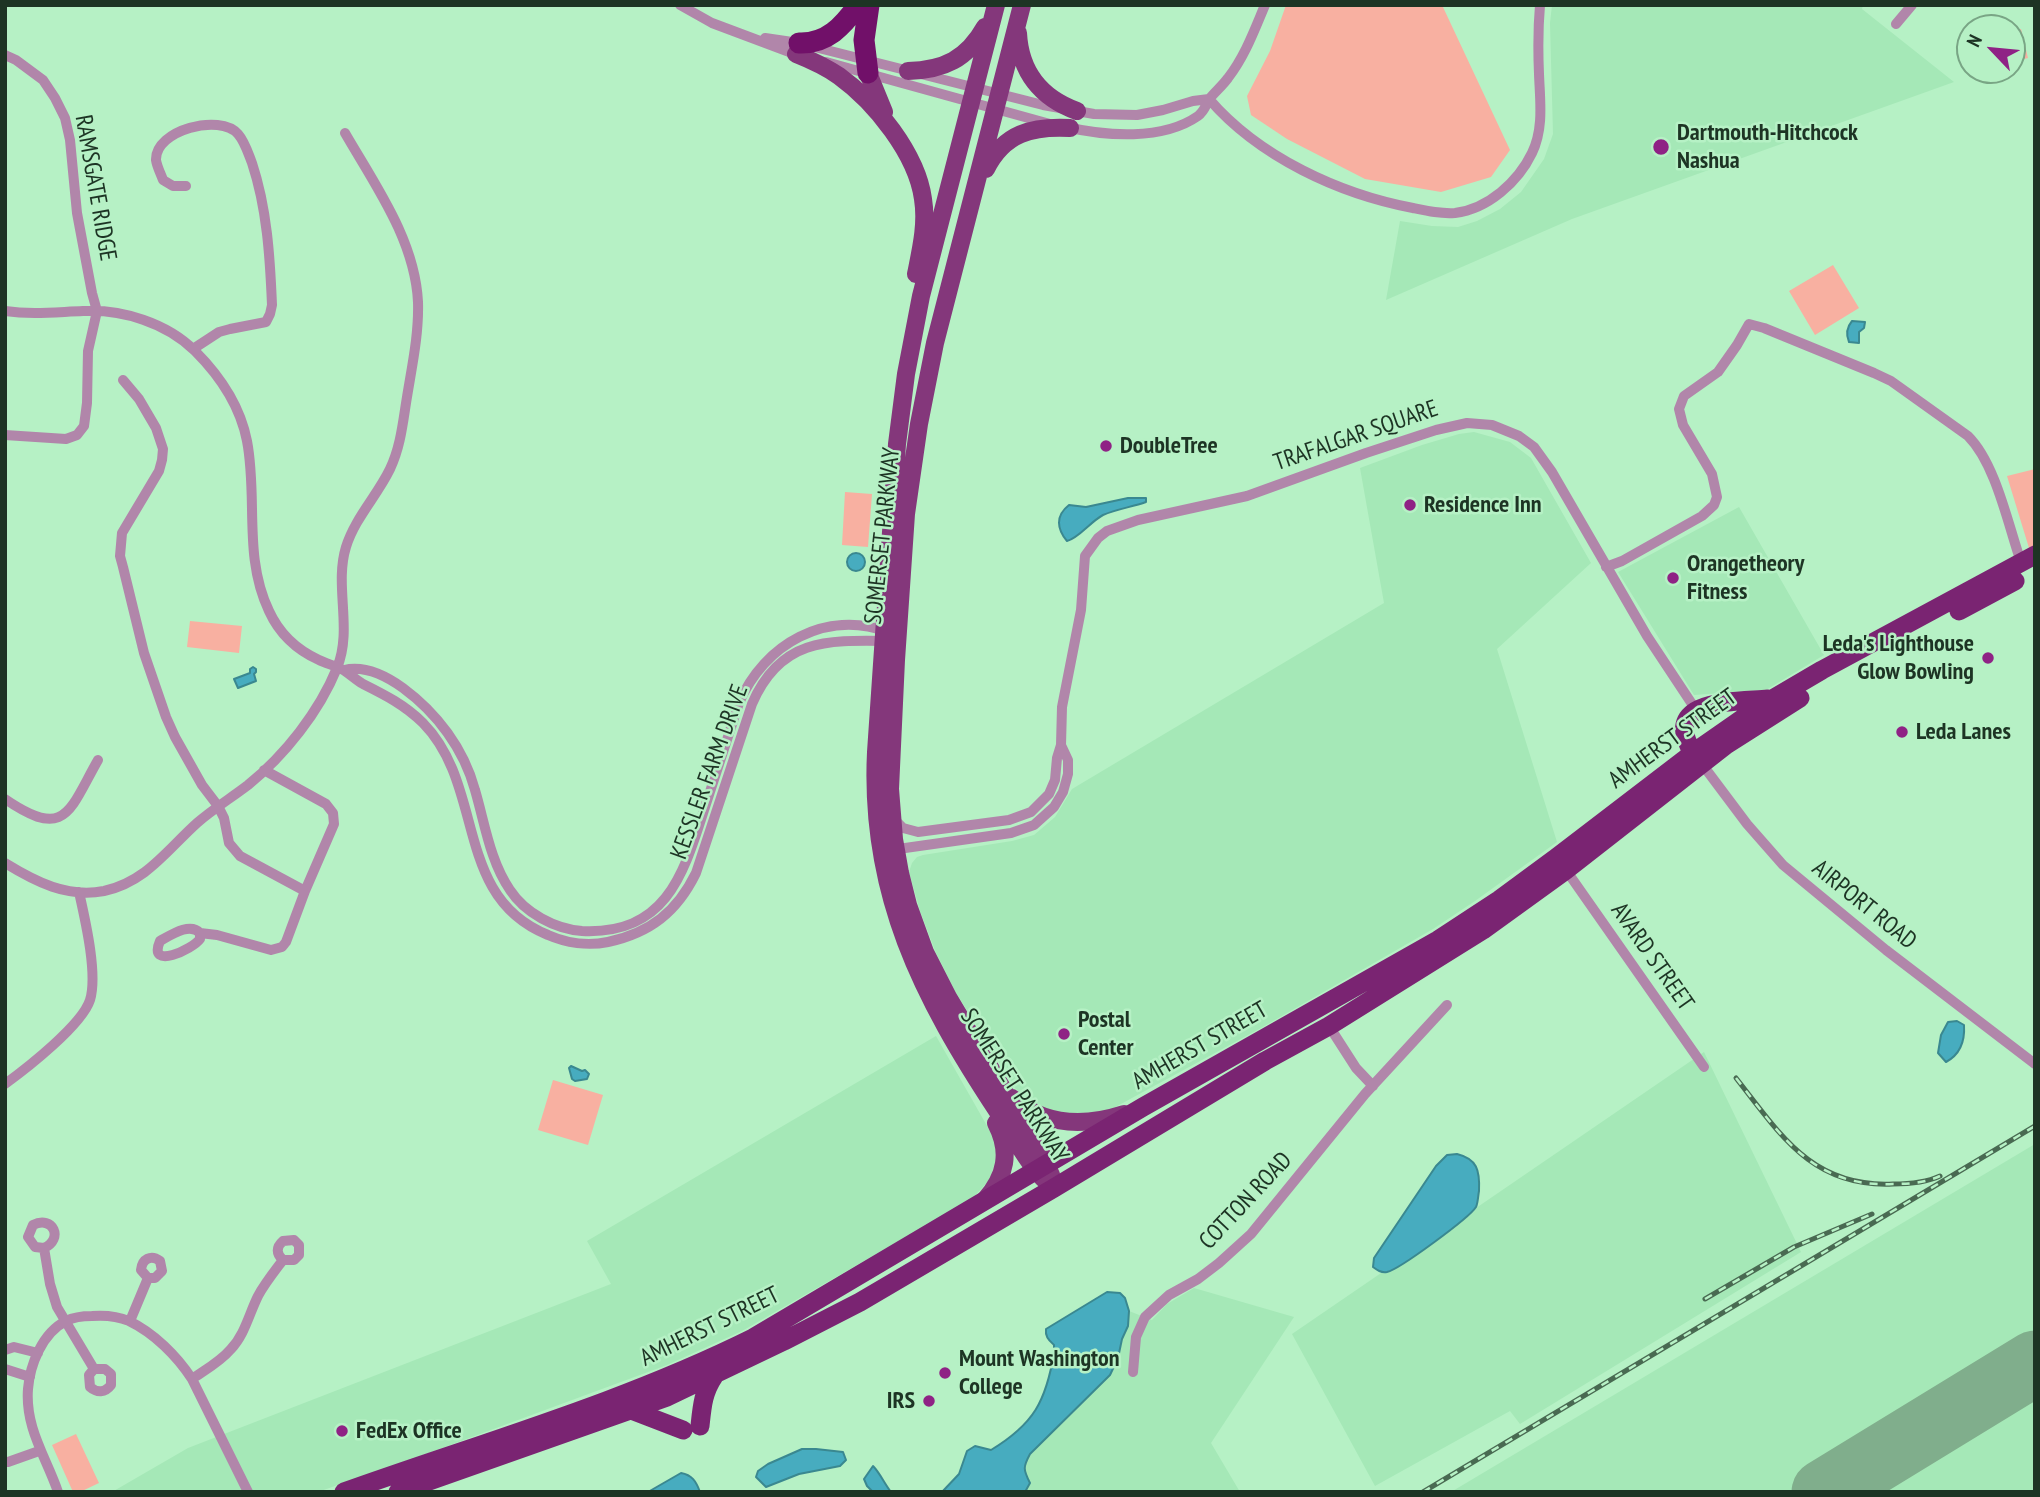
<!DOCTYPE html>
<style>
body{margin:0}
#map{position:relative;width:2040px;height:1497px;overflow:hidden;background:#b6f1c5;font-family:"PT Sans Narrow",sans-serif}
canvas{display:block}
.frame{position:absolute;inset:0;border:7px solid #1d3424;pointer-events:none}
.north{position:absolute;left:1956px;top:14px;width:70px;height:70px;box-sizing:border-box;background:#b6f1c5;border:2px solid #79a585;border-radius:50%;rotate:296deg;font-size:19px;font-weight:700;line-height:28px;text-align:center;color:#1d3424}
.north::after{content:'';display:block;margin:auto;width:24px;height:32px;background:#8f2285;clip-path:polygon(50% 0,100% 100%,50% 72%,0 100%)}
</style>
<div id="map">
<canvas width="2040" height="1497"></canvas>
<div class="frame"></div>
<div class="north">N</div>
</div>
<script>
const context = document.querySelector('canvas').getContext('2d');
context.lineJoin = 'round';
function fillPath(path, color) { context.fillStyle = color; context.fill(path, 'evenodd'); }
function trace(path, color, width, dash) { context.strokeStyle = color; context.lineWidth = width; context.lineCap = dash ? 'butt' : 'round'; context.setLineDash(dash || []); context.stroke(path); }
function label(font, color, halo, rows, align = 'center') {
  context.font = font + ' "PT Sans Narrow",sans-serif'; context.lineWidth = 5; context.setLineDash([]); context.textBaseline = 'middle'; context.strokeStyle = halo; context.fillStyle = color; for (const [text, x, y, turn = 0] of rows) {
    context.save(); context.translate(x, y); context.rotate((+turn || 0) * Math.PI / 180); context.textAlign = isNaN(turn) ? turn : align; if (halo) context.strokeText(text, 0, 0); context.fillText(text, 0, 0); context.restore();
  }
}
const built = new Path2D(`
 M1552,5h311l-1,4 92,73 -382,137 -186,81 14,-79 32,5 26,1 19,-6 23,-12 21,-17 23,-33 9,-25 -3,-111z
 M1474,432l36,10 21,16 60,105 -94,86 60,193 -82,59 -42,28 -172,99 -153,83 -15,4 -38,-3 -26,-10 -14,-14 -60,-97 -19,-38 -16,-42 -11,-39 3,-9 5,-6 6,-2 89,-14 22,-6 21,-18 17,-28 312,-186 -24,-135 62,-23 37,-11z
 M1739,507l85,148 -58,35 -72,5 -76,-123z
 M936,1036l59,104 1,19 -6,20 -18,20 -230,132 -75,34 -233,86 -116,41h-206l76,-44 423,-164 -24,-43z
 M1704,1052l97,200 -281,172 -10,-13 -135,75 -83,-152z
 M2035,1144v348h-584z
 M1194,1288l100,29 -83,126 29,49h-215l5,-9 -5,-10 -1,-8 6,-11 88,-96 4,-19 6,-13 1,-15 23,9 15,-16z`);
const green = new Path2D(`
 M1286,5h156l68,145 -19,27 -50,15 -76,-13 -78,-40 -36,-24 -4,-19 23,-45z
 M2021,29l7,29 -16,4v-31z
 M1833,265l26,43 -44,27 -26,-44z
 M2035,469v76l-6,3 -22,-72z
 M845,492l27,2 -4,53 -26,-2z
 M190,621l52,5 -3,27 -52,-6z
 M553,1080l50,15 -15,50 -50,-15z
 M76,1434l23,49 -19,9h-7l-21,-47z`);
const water = new Path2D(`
 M1852,321l13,1 -1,6 -5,4v11l-10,-1c-3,-7 -2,-15 3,-21z
 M1128,498h18v4c-14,5 -29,7 -43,13 -13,7 -24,23 -36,26 -10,-12 -12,-25 2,-36l17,2z
 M847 562a9 9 0 1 1 18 0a9 9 0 1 1-18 0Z
 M253,667l3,2v3l-2,2 2,7 -18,7 -4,-9 16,-6v-4z
 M1957,1021l7,4c1,16 -3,29 -18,37l-8,-9 3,-18 7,-13z
 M571,1066l11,5 3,-1 4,4 -2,5 -12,2 -3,-2 -3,-11z
 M1457,1154c20,5 23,16 22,37 -1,5 -1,12 -3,16 -7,11 -76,62 -89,65 -6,1 -10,-2 -14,-5l1,-9 62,-92 11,-11z
 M1107,1292l13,1 5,5 4,13 -1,15 -6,13 -4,19 -8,17 -80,79c-7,13 -7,15 0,29l-5,9h-83l17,-18 8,-23 8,-5 16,4c43,-26 55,-49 63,-97v-8c-5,-5 -9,-8 -8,-16z
 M802,1449h14l27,3 3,8 -6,6 -41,8 -33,13 -10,-10 2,-6 10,-7z
 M873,1466c7,7 11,17 18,26h-18l-6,-6 -3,-7z
 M681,1473c11,2 15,8 19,19h-52z`);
const runway = new Path2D(`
 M1824,1492l211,-129`);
const minor = new Path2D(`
 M680,5l32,18 88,33
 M1896,24l16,-19
 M765,38l34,5 244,62 51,9 43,1 26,-5 30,-9 16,-2
 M5,55l11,5 27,20 12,18 10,20 5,22 7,73 15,80 5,18 -9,40 -1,52 -3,23 -7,9 -11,4 -61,-4
 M826,62l224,62
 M1209,99c50,58 130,95 204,109 14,3 27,6 42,5 33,-4 63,-31 77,-60 12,-25 8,-52 7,-79 -1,-23 -1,-46 1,-69
 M1066,127c40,9 96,14 132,-11 7,-5 8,-12 12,-18 6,-7 13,-13 18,-20 17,-22 26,-47 37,-73
 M186,186h-13l-10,-6c-2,-6 -6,-13 -7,-20 -1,-30 64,-47 82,-26 7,8 10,19 14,29 15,45 18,94 20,142l-2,9 -4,8 -36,7 -11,3 -26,17
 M5,311c27,4 51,1 78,0 39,-2 84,12 112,40 25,25 45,54 52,90 11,57 -4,116 22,170 10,22 28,39 50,49 8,4 18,6 26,11 6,4 11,9 18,13 22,11 42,21 60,39 63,64 30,174 125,212 18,8 40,11 60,7 42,-9 69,-30 88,-69l56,-169c28,-65 74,-64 135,-63
 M123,380l16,19 17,29 7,21 -1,11 -3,11 -37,62 -2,23 3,11 21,86 22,64 9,20 27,48 16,21 6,12 5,25 11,13 65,35
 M1606,567l16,-6 80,-45 12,-11 3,-8 -5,-23 -29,-49 -4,-16 5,-13 34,-24 19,-27 12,-21 15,4 110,45 17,8 77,55c28,28 40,89 53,126
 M344,670c21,-5 41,5 59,18 34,25 61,61 72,102 10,34 15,71 35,100 15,23 45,39 72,41 86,4 102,-59 124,-127 11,-34 22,-67 33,-101 25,-59 87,-94 149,-71
 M1699,760l48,64 36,41 103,85 149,114
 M5,799c61,42 64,12 93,-39
 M894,819l9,9 15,4 91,-12 22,-8 18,-18 6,-14 2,-22 4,-13 1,-38 19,-97 4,-54 13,-18 9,-7 31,-11 109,-24 119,-43 70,-23 31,-7 25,2 27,11 15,11 18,25 95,164 49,74
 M891,850l120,-17 23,-8 20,-18 9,-15 5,-18v-14l-7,-15
 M5,863c31,19 62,35 99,28 42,-9 63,-41 93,-68 16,-14 34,-25 51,-38 37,-30 71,-73 89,-117 16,-39 -3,-82 9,-121 9,-29 31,-51 44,-78 11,-23 13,-48 17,-72 5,-31 12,-63 11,-95 -3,-62 -43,-117 -73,-169
 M1566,870l138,197
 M200,933v6c-7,10 -53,32 -40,2 11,-6 30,-19 40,-8l17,2 54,15 11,-3 4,-5 19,-51 29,-67 -1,-11 -7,-9 -62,-34
 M1329,1026l27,42 17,18
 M5,1084c22,-16 77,-59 85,-84 8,-26 -5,-81 -11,-108
 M44,1248l-9,-1 -7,-10 5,-12c20,-10 31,14 11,23l6,36 7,23 37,62 -5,6 1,12c7,6 15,6 21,-2v-11l-6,-5h-11
 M130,1321l18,-43 -7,-8c1,-11 10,-16 19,-9l2,10 -7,7h-7
 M5,1350l9,-3 24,6
 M5,1369l25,8
 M1133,1372l3,-35 9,-20 24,-22 29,-16 21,-16 32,-29 114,-140 82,-89
 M192,1379c13,-9 28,-17 39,-30 14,-15 18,-35 27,-53 7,-13 16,-24 25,-36h11l5,-5v-10l-5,-5 -11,1c-7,6 -7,13 0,19
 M8,1462l31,-11
 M58,1492c-12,-35 -33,-64 -30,-103 2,-24 14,-56 38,-68 8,-4 18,-5 26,-5 13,-1 25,0 37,5 25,12 48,35 63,58l56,113`);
const primary = new Path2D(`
 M996,5l-75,291 -15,78 -9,70 -21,308c-7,141 46,245 122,360 16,24 33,59 56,76
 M1022,5l-87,338 -16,81 -13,90 -10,146 -6,129 4,50 6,34 8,32 17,47 23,45 93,156 10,22
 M1018,33c2,39 23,65 59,78
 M796,54c15,6 30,13 43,22 36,26 78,78 84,123 4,25 -2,50 -7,75
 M908,71c36,-1 59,-12 77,-44
 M868,73l16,39
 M986,169c18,-36 46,-43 84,-41
 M1012,1098c33,28 72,29 112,16
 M985,1200c21,-24 26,-48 11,-77`);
const trunk = new Path2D(`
 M1959,611l56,-30
 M1693,753c-34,-55 43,-51 75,-54
 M631,1410l52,20
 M700,1426c2,-19 3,-34 14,-50
 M344,1492c137,-49 278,-89 409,-154l390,-231 295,-167 61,-40 57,-42 137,-105 66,-46 63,-37 213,-115
 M398,1492l269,-95 117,-56 76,-39 194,-114 211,-127 64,-35 154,-96 83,-60 160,-125 74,-47`);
const motorway = new Path2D(`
 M799,43c28,1 44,-17 59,-38
 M868,73l-4,-33 5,-35`);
const rail = new Path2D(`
 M1736,1078c44,56 76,110 157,106 16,0 32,-1 47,-8
 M1705,1299l89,-52 78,-33
 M1423,1492l612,-366`);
const markers = [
 [1661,147,9,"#8f2285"],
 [1106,446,7,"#8f2285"],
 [1410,505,7,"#8f2285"],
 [1673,578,7,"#8f2285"],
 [1988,658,7,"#8f2285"],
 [1902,732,7,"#8f2285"],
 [1064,1034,7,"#8f2285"],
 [945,1373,7,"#8f2285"],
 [929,1401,7,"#8f2285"],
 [342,1431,7,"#8f2285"]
];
const poiNames = [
 ["Dartmouth-Hitchcock",1677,133],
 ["Nashua",1677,161],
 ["DoubleTree",1120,446],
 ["Residence Inn",1424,505],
 ["Orangetheory",1687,564],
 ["Fitness",1687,592],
 ["Leda's Lighthouse",1974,644,"right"],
 ["Glow Bowling",1974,672,"right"],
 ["Leda Lanes",1916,732],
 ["Postal",1078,1020],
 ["Center",1078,1048],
 ["Mount Washington",959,1359],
 ["College",959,1387],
 ["IRS",915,1401,"right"],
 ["FedEx Office",356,1431]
];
const streetNames = [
 ["RAMSGATE RIDGE",95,188,80],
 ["TRAFALGAR SQUARE",1356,436,-19],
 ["SOMERSET PARKWAY",883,536,-84],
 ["AMHERST STREET",1673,739,-36],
 ["KESSLER FARM DRIVE",710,772,-70],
 ["AIRPORT ROAD",1864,905,39],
 ["AVARD STREET",1652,957,55],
 ["AMHERST STREET",1200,1046,-30],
 ["SOMERSET PARKWAY",1014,1086,57],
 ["COTTON ROAD",1246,1201,-47],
 ["AMHERST STREET",710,1327,-26]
];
fillPath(built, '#a5e8b7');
fillPath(green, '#f8b0a1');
fillPath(water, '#47acbf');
trace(water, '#3a8890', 2);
trace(runway, '#80ae8c', 65);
trace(minor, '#b186aa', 10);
trace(primary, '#84377b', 18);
trace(trunk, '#7a2472', 19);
trace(motorway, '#711069', 21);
trace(rail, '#496a52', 5);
trace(rail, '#b6f1c5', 2.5, [8]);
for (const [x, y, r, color] of markers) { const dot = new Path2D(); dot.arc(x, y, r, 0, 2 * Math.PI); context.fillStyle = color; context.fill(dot); trace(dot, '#b6f1c5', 2.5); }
label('bold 24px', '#1d3424', '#b6f1c5', poiNames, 'left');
label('24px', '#1d3424', '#b6f1c5', streetNames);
</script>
